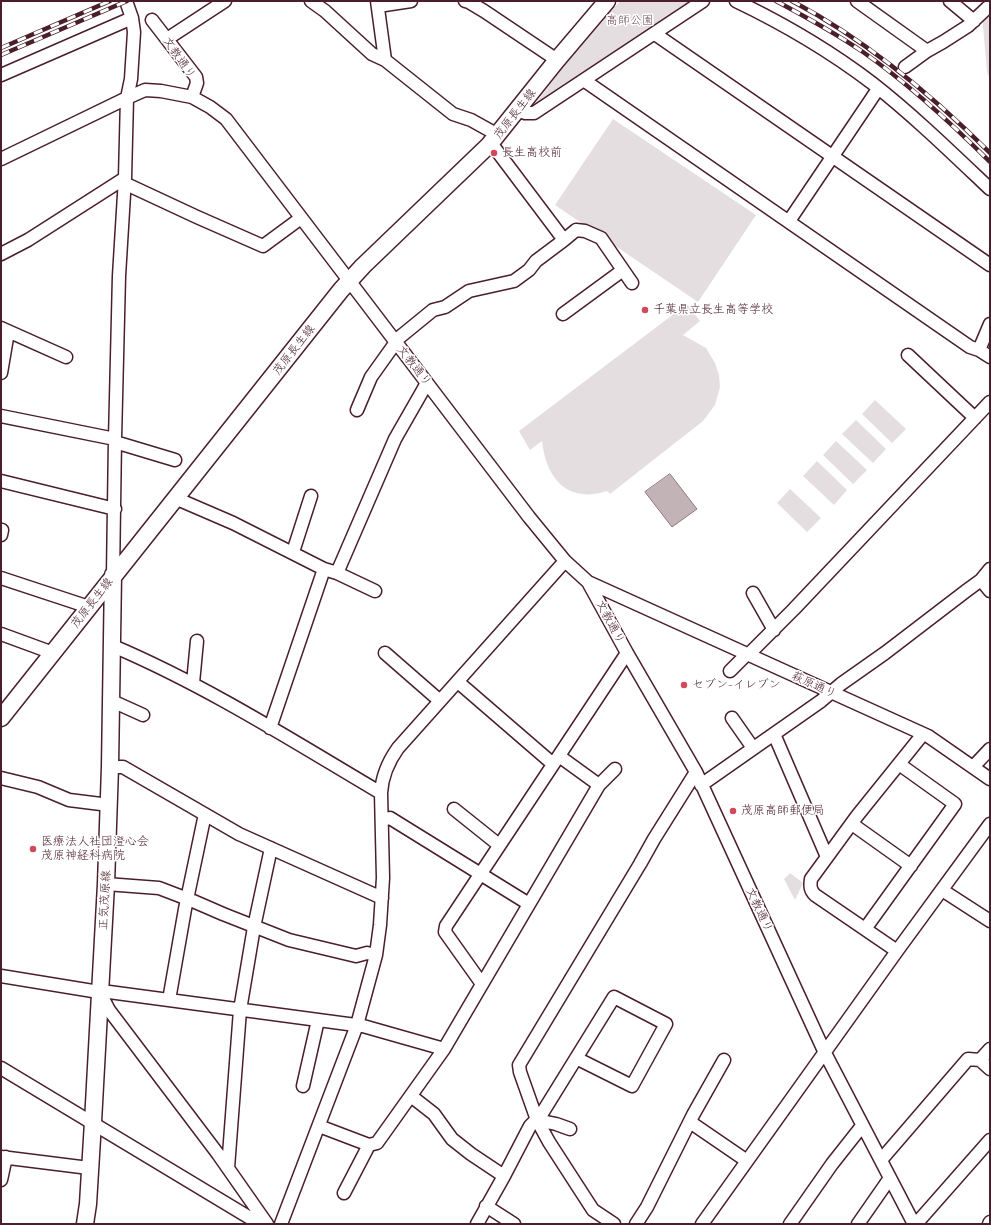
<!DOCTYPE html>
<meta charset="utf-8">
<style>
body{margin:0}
#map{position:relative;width:991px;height:1225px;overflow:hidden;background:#fff;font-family:"Comic Neue",sans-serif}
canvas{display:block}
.frame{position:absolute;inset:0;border:2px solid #4a1f2b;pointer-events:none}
</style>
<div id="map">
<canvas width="991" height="1225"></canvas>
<div class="frame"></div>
</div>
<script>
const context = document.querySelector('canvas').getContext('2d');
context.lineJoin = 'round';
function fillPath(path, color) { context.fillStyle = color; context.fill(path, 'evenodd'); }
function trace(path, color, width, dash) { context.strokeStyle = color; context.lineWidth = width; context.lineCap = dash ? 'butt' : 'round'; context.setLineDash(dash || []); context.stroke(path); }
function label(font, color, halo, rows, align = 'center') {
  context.font = font + ' "Comic Neue","Klee One",sans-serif'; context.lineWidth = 3; context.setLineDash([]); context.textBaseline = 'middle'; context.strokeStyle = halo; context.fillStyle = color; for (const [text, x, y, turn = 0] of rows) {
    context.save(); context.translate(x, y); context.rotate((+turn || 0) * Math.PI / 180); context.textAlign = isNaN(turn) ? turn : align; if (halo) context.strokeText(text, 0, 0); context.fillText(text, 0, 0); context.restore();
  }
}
const green = new Path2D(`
 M620,1h76l-160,104 -1,-1 31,-40z
 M990,11v69l-3,-8 -4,-46v-6z
 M116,17l1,1 -102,45 1,-2z
 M613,119l143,96 -58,87 -143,-97z
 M687,304l13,17 -17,14 23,13 9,15 4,12 1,12 -5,18 -12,16 -93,73 -3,-3c-40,13 -61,-13 -65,-50l-12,9 -11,-19z
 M875,400l31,29 -14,14 -30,-29z
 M856,420l30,29 -13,14 -31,-29z
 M836,441l31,29 -14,14 -30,-29z
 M817,461l30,29 -13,15 -31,-29z
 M790,489l31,29 -14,14 -30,-29z
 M790,873l13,10 -8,17 -11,-21z`);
const water = new Path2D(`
 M670,474l27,35 -25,18 -27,-35z`);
const minor = new Path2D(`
 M311,1l14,10 47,43 13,6 68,54 18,6 27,15
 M377,1l8,59
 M465,1l4,1 15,9 73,49
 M736,1c48,23 94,50 136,82 41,32 80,70 118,106
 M857,1l70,50 16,-9 25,-16 19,-18 3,-2
 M950,1l24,20
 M378,6l33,-5
 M152,20l44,57 1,6 -5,14
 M655,34l335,231
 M167,39l58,-38
 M905,67l22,-16
 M1,75l131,-57
 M585,81l385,266 9,3 11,7
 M518,110l7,3h9l169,-112
 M1,159l126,-61 18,-8 16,1 31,6 18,10 16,12 303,398 36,44 23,21 39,71 69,119 129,281 89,171
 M124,183l73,34 66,29 38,-28
 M789,221l89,-132
 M564,240l12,-10 9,1 16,7 31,45
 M1,254l27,-14 97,-62
 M563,314l60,-44
 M1,328l65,29
 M395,341l38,-31 12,-3 24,-16 45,-10 15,-11 7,-9 28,-21 -73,-97
 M979,350l11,-26
 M908,355l67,63
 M1,373l7,-41
 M357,410l14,-33 25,-35
 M1,416l114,23
 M115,442l60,18
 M1,481l114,28
 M175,498l58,25 91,46 13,4 38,18
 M1,535l1,-5
 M293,552l18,-56
 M337,573l58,-134 32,-56
 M113,575l2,-136 4,-163 6,-98 2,-80 4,-19 3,-47 -2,-14 -6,-17
 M1,578l88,29
 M981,580l9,11
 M588,582l340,154 62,43
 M753,593l21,37
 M1,634l52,19
 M113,646c94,40 180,95 268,147
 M385,653l55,48
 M748,655l46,-46 196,-207
 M730,671l17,-17
 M458,682l95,82
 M193,683l4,-42
 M112,701l31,14
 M732,718l21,30
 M270,728l54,-159
 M774,734l53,123
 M110,767h13l116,67 143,64
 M973,767l17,-18
 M1,778l37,9 31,13 40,5
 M599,785l16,-16
 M701,785l120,-84 20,-17 44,-31 81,-62 15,-11 9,-11
 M454,809l45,36
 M382,820l8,-2 139,86
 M852,824l59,42
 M106,884l53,4 34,13 30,13 66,26 67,16 11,-3 9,2
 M942,890l48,31
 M865,929l90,-125 -56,-40
 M897,951l-82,-56c-5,-5 -5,-9 -4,-16l46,-63 66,-82
 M1,976l98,16h10l254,34 81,23
 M482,984l-37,-52 1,-6 181,-273
 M100,993l9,17 109,144 49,70
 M169,1000l16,-91 20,-95
 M980,1060l10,-11
 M1,1068l259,156
 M303,1086l15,-66
 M411,1096l23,18 18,25 19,15 33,22
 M537,1120l19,4 14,5
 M690,1122l57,39
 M319,1126l50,19 8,-2 67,-94 155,-264 -40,-29
 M1,1157l88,11
 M881,1160l87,-101 12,1 10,9
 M228,1168l12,-158 14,-83 17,-79
 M1,1180l5,-23
 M344,1193l25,-48
 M486,1206l28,18
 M281,1224l76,-199 19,-70 4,-30 3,-47 -2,-85c1,-17 7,-31 17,-45l167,-187
 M477,1224l27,-48 26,-50 11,-11 73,-118 52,27 -34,62 -56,-28
 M614,1224l-21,-14 -44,-68 -12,-22 -17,-48 -1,-7 121,-201 14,-25 42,-67
 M636,1224l11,-17 46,-92 31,-55
 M702,1224l195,-273 93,-127
 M790,1224l42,-60 30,-38
 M858,1224l32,-46
 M916,1224l74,-84
 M989,1224l1,-2`);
const major = new Path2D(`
 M1,718l340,-428 22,-24 126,-121 68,-85 50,-59
 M85,1224l3,-20 5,-82 13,-238 4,-117 3,-192`);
const rail = new Path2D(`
 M776,1c30,16 59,32 87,51 46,32 88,71 127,110
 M792,1c74,39 139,93 198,152
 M1,48l109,-47
 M1,55l126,-54`);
const markers = [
 [494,153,4,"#d1495b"],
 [645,310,4,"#d1495b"],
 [684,685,4,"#d1495b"],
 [733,811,4,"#d1495b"],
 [33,849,4,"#d1495b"]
];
const parkNames = [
 ["高師公園",630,21]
];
const streetNames = [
 ["文教通り",179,58,55],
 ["茂原長生線",515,114,-52],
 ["茂原長生線",294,350,-52],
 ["文教通り",414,366,52],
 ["茂原長生線",92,603,-52],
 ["文教通り",610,622,61],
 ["萩原通り",814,685,24],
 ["正気茂原線",105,900,-87],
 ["文教通り",759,910,65]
];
const poiNames = [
 ["長生高校前",502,153],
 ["千葉県立長生高等学校",653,310],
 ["セブン-イレブン",692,685],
 ["茂原高師郵便局",741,811],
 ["医療法人社団澄心会",41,842],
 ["茂原神経科病院",41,856]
];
fillPath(green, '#e5dee0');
fillPath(water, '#c1b3b6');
trace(water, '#91787e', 1);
trace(minor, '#4a1f2b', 15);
trace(major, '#4a1f2b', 19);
trace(minor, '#fff', 12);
trace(major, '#fff', 16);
trace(rail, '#4a1f2b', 4.5);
trace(rail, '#fff', 3, [9]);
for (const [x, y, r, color] of markers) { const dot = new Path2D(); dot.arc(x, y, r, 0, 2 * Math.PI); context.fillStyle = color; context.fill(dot); trace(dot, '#fff', 1.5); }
label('12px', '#714f58', '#fff', parkNames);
label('12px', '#4a1f2b', '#fff', streetNames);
label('12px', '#4a1f2b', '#fff', poiNames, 'left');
</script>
